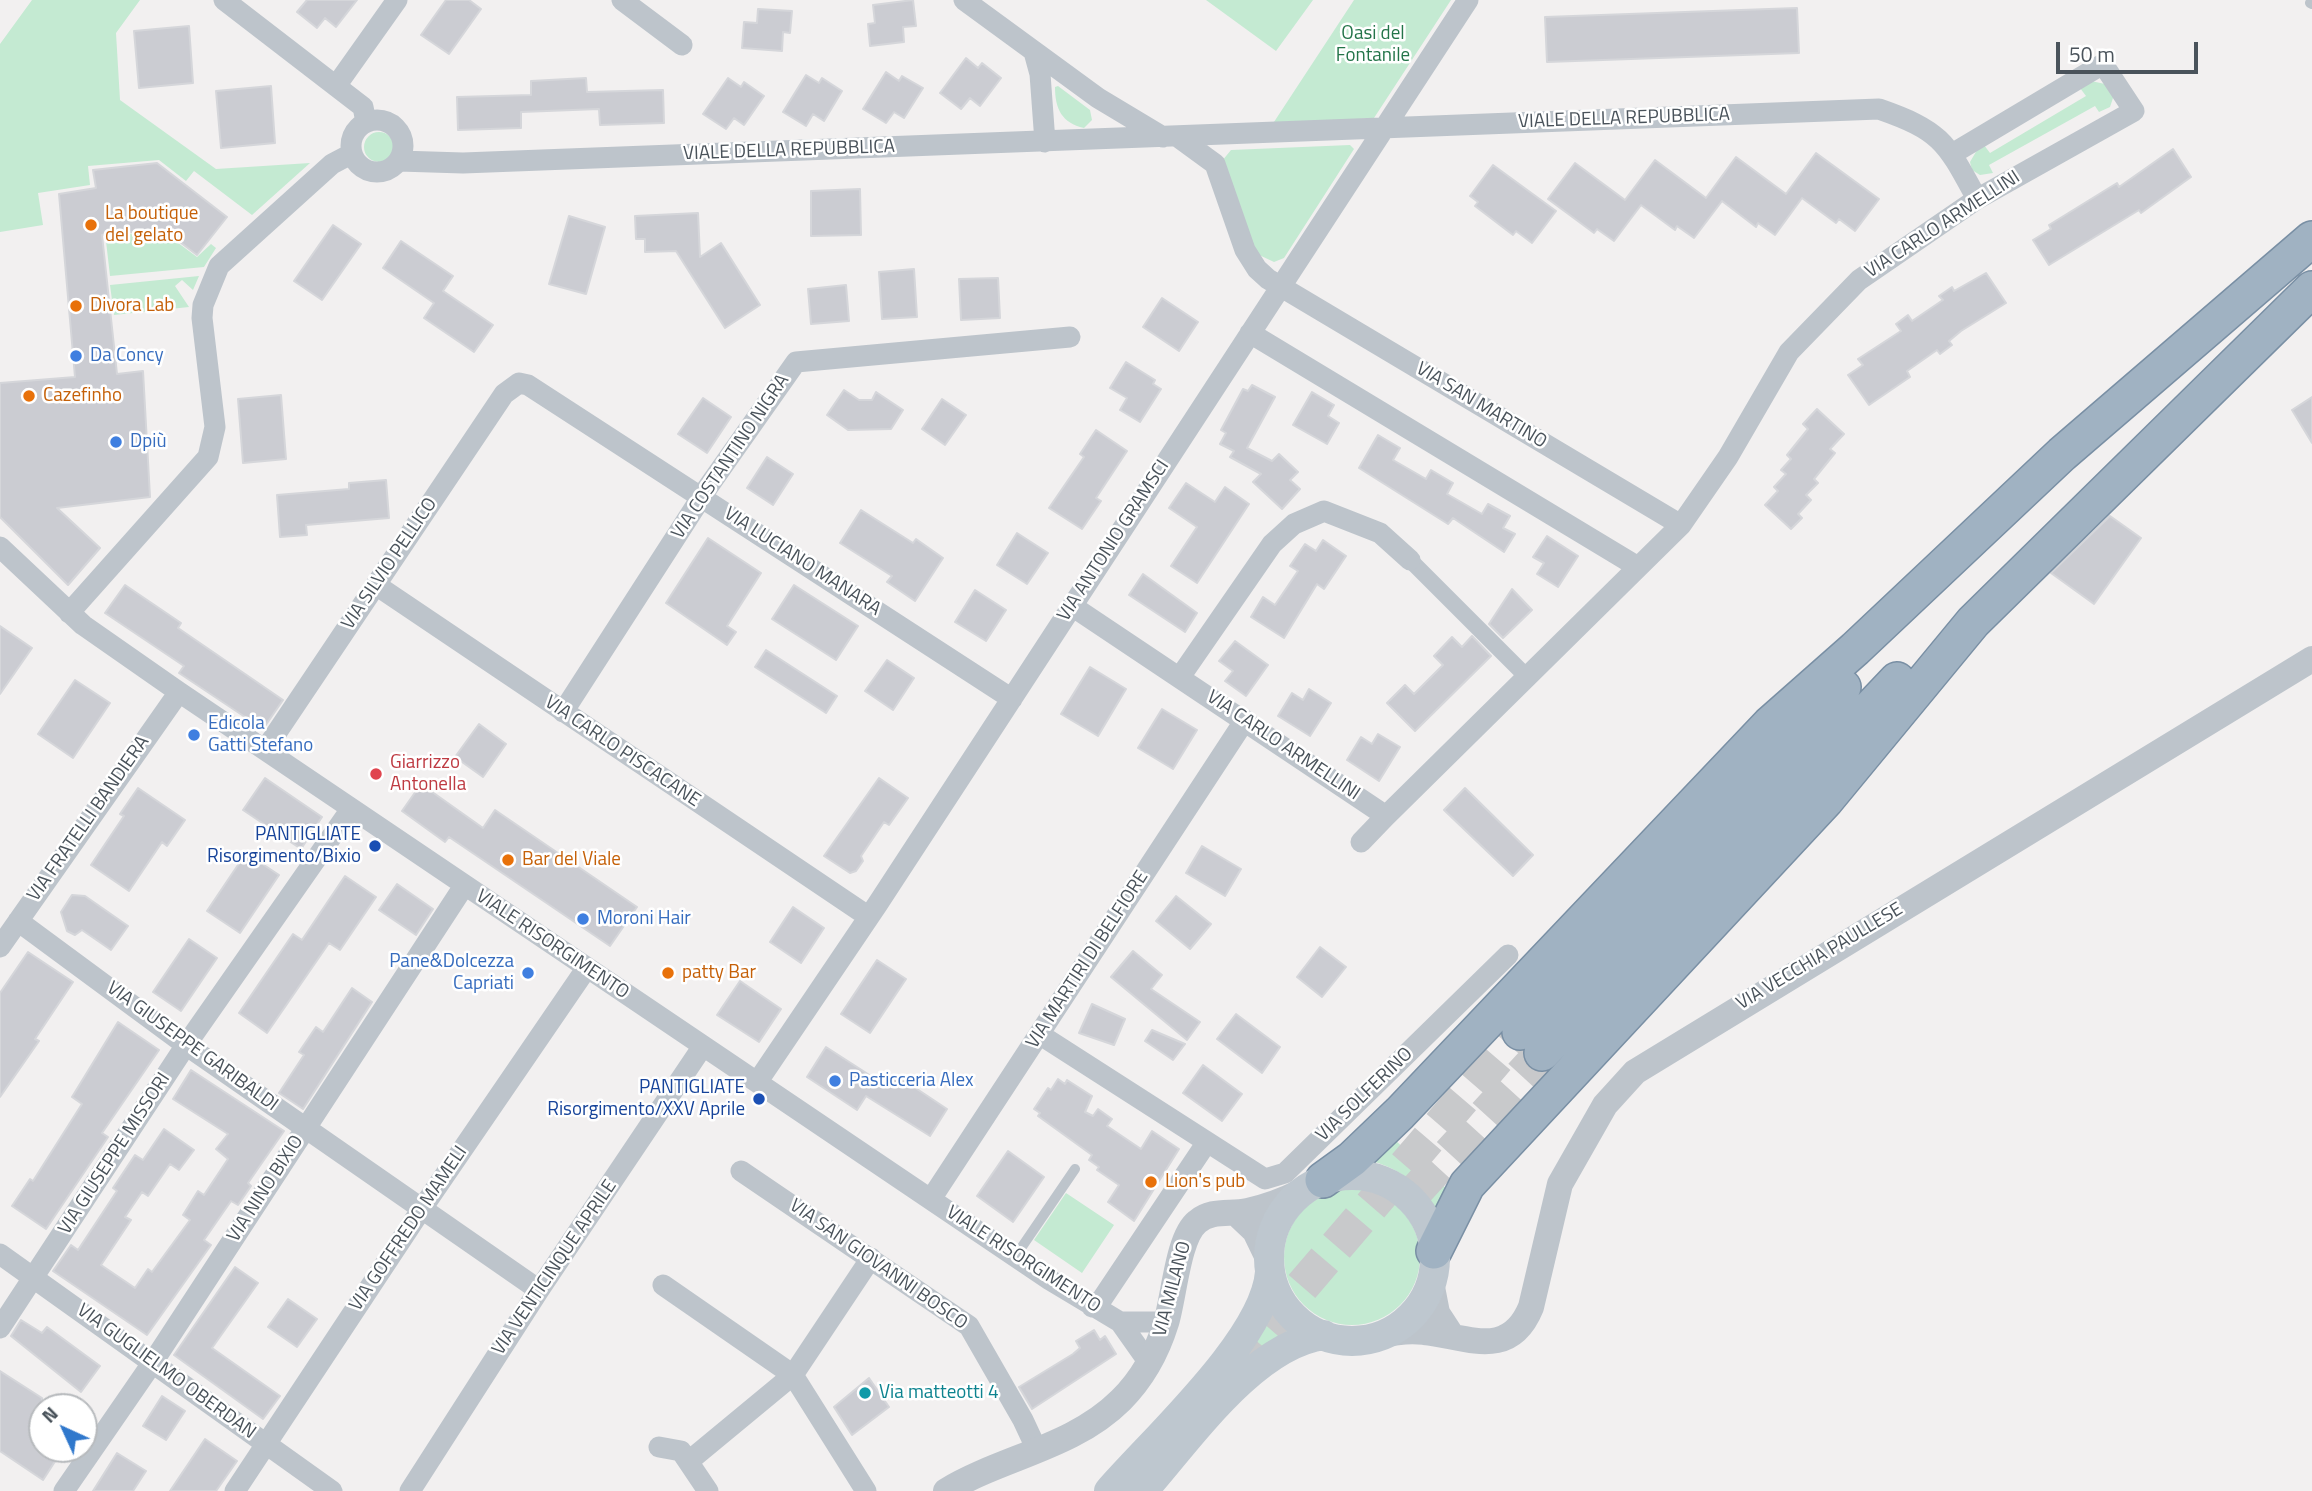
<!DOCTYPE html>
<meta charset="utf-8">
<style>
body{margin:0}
#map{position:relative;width:2312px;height:1491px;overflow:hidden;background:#f2f0f0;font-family:"Titillium Web",sans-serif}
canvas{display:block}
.north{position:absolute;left:28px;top:1393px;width:70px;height:70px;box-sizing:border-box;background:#fff;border:2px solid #b7babd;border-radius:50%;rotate:315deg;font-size:19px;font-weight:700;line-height:28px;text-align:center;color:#4a535b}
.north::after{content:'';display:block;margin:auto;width:24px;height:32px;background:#3078cc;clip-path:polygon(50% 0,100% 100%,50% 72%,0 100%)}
.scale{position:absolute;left:2056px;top:42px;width:142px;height:32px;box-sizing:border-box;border:4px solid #4a535b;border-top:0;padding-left:9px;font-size:21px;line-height:24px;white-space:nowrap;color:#4a535b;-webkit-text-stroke:5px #fff;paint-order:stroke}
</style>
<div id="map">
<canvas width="2312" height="1491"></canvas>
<div class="north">N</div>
<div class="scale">50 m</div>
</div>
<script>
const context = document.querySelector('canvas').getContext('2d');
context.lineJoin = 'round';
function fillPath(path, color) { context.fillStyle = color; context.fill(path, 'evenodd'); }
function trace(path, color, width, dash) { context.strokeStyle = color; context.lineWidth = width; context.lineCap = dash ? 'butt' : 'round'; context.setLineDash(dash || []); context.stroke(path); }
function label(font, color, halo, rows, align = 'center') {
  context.font = font + ' "Titillium Web",sans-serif'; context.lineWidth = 5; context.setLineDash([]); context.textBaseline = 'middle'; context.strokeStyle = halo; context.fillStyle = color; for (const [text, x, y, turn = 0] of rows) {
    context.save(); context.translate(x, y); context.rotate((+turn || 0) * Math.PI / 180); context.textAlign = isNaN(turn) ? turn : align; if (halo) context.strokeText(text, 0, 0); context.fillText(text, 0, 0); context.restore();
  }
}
const green = new Path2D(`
 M32,0h108l-24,33 4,67 96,69 94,-6 -58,52 -58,-44 -8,10 -27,-21 -71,6 2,19 -52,8 5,32 -43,7v-188z
 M1206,0h107l-37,51z
 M1354,0h97l-77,118 -102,7z
 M2091,81l14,3 9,11 -4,12 -11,5 -4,-6 -106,59 4,8 -13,2 -8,-5 -2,-8 7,-12 7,-5 6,8 96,-57 -6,-8z
 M1058,86l32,24 2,10 -8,8c-22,-5 -29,-19 -29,-41z
 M364 147a15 15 0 1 1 30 0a15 15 0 1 1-30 0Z
 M1350,145l4,4 -70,109 -10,4 -17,-8 -35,-93 9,-11z
 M162,231l35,26 14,-13 5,4 -12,19 -94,9 -4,-35 10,-6z
 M199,276l-6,14 -11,-10 -7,6 14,21 -75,8 -4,-30z
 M1392,1137l58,55 -12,21c-17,-27 -36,-44 -67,-52z
 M1284 1257a68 68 0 1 1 136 0a68 68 0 1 1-136 0Z
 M1066,1193l48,32 -32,48 -48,-33z
 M1270,1312l20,20 -85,64z`);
const building = new Path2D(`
 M307,0h50l-21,27 -11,-9 -8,10 -20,-16z
 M446,0h23l12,9 -32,45 -28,-19z
 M913,0l3,26 -13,1 1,15 -34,4 -2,-22 7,-1 -2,-18z
 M1797,8l2,45 -252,9 -2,-45z
 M758,9l34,2 -2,22 -7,-1 -1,19 -40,-3 2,-26 13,1z
 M189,26l4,57 -54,5 -5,-57z
 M966,58l12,10 4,-5 19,15 -21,28 -10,-8 -9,11 -21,-16z
 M886,72l13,9 3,-5 21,12 -19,30 -10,-6 -8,11 -23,-14z
 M806,75l13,8 3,-5 20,13 -18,30 -11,-7 -7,12 -23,-14z
 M586,78l1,14 76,-2 1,33 -64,2 -1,-16 -78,3v16l-63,2 -1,-33 74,-2v-14z
 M728,78l13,9 3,-5 20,14 -20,29 -10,-7 -8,11 -23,-15z
 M271,86l4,57 -54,5 -5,-57z
 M2173,149l18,28 -50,36 -2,-3 -90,55 -16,-25 18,-11 -2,-4 68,-42 2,4z
 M1816,153l63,46 -24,32 -16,-12 -3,4 -34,-25 -27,37 -17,-12 -2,4 -34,-26 -28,37 -17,-12 -2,4 -34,-25 -27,36 -17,-12 -3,4 -46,-34 27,-36 50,37 30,-40 51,38 30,-41 50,37z
 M157,163l70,54 -30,38 -34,-26 -61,6 15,139 26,-3 7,126 -93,11 43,40 -32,37 -68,-68v-134l75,-6 -16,-183 37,-6 -3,-18z
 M1493,165l63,46 -24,32 -16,-12 -3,4 -38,-29 3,-4 -8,-6z
 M860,189l1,46 -50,1v-45z
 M698,213l2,44 21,-14 39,62 -35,23 -49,-77 -31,1v-13h-9l-1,-23z
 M569,216l36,11 -19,67 -37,-10z
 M333,225l28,19 -39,56 -28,-19z
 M401,241l52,35 -10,15 50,34 -19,27 -50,-34 10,-15 -51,-35z
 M914,269l3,48 -35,2 -3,-47z
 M1986,273l20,30 -45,28 -12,10 3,4 -12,9 -3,-4 -30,21 3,6 -41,28 -21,-30 15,-10 -5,-6 43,-28 -5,-7 12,-9 4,6 31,-21 -4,-4 13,-9 2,4z
 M998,278l2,40 -39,2 -2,-41z
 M846,285l3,36 -38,3 -3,-35z
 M1162,298l36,24 -19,29 -36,-24z
 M1126,362l29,18 -2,4 8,5 -21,33 -20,-12 7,-12 -17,-10z
 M1252,385l23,12 -28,51 25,13 7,-7 19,18 -8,8 10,9 -18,20 -29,-27 8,-8 -31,-17 4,-6 -14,-7 6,-11 -5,-3 22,-41 5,2z
 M844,390l15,10h13l4,-8 27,18 -12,19 -43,1 -21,-15z
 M1312,392l22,13 -6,11 11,7 -12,21 -34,-19z
 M281,395l5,64 -43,4 -5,-64z
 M2312,397v46l-20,-33z
 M703,398l28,19 -24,36 -29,-19z
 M942,399l24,16 -21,30 -23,-16z
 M1817,409l27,25 -14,15 5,4 -21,26 4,4 -12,12 5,5 -13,14 4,4 -11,11 -26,-24 13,-14 -4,-4 12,-13 -5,-4 10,-11 -4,-4 21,-26 -5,-5z
 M1096,430l31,21 -31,47 5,3 -19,28 -33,-21 35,-51 -4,-3z
 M1378,435l22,13 -7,12 33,19 5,-9 22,13 -6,11 35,20 6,-10 22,12 -7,12 12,6 -11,18 -51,-34 -5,6 -89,-56z
 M767,457l26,17 -20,31 -26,-17z
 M386,480l3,38 -83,7 1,10 -27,2 -3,-42 72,-6v-6z
 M1186,483l29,19 10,-15 24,17 -52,79 -26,-17 26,-39 -28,-19z
 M861,510l52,33 3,-4 27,19 -28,43 -28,-19 5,-6 -52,-33z
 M2110,516l31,22 -47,66 -43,-31z
 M1017,533l31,20 -21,31 -30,-19z
 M1547,536l31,20 -20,31 -21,-13 7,-11 -11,-6z
 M708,538l53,35 -34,53 9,6 -9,13 -61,-42z
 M1323,540l23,16 -22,33 -7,-5 -33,54 -33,-21 12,-20 12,8 23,-34 -8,-5 15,-22 11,7z
 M1143,574l54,39 -12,19 -56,-37z
 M125,585l56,38 -3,5 105,72 -20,29 -84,-56 5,-7 -79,-53z
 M794,585l64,41 -22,34 -64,-41z
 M1512,589l20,21 -29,28 -14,-14z
 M975,590l31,20 -20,31 -31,-19z
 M0,626l32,22 -32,46z
 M1472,636l19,20 -76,75 -28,-28 18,-18 9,9 29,-29 -9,-9 18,-19 10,10z
 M1235,641l33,24 -22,31 -21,-15 8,-10 -14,-10z
 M766,650l71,46 -11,17 -71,-46z
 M887,660l27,18 -21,32 -28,-19z
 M1090,667l36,22 -28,47 -37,-22z
 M75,680l35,23 -37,55 -35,-24z
 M1309,689l22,14 -21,33 -32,-20 14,-23 11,7z
 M1162,709l35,21 -24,39 -35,-21z
 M479,724l27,20 -23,33 -28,-20z
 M1378,734l22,13 -21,34 -32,-21 14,-23 11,7z
 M265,778l57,39 -21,32 -58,-39z
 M879,778l29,20 -19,27 -5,-3 -23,34 2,5 -7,10 -6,2 -26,-17z
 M421,784l62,44 12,-18 142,97 -27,39 -161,-109 -4,5 -43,-31z
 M138,788l47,32 -18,26 -5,-4 -33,49 -38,-26 33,-49 -4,-2z
 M1465,788l68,67 -20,21 -69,-66z
 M1202,846l39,23 -16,27 -39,-23z
 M246,853l33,22 -39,58 -33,-22z
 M345,876l31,21 -36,53 -11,-7 -62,90 -28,-20 54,-79 9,6z
 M397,884l36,25 -17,26 -37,-25z
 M72,895l13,1 43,30 -17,24 -29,-20 -7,5 -8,-4 -6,-19z
 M1176,896l35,28 -21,25 -34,-28z
 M793,907l31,21 -23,35 -31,-21z
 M189,939l28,19 -36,53 -28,-19z
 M1320,947l26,20 -24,30 -25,-20z
 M1133,951l29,24 -11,14 49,33 -13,18 -76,-63z
 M28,952l45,30 -38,57 4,2 -39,56v-104z
 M877,960l29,19 -36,54 -29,-19z
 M740,981l41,28 -22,33 -42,-27z
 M352,988l20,14 -69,107 -24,-16 25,-38 -5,-3 17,-25 7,5z
 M1092,1004l33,15 -11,26 -35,-12z
 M1236,1014l44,33 -18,26 -45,-34z
 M118,1022l41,28 -57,83 6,4 -62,92 -34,-23 18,-27 3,2 49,-77 -10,-7z
 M1152,1030l33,14 -12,16 -28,-19z
 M826,1047l62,40 8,-12 51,34 -17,27 -64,-40 -9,14 -50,-33z
 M1203,1065l39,29 -20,27 -39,-28z
 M191,1070l93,61 -36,52 3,3 -13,19 -7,-4 -27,39 7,5 -64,90 -94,-64 18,-26 7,5 39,-59 -4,-3 22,-33 8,5 21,-31 30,21 -15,20 -9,-6 -22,32 -6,-4 -17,25 6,3 -30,45 34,23 13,-19 4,3 38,-52 -7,-5 15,-24 6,4 24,-36 -12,-10 12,-15 -55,-35z
 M1058,1079l7,5 2,-4 25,16 -7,16 8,4 5,-7 14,10 -5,7 34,23 11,-18 27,18 -45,72 -26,-19 11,-17 -22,-15 2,-3 -10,-7 3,-5 -54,-39 2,-3 -6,-4 14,-21 3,2z
 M1008,1151l36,26 -31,45 -36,-26z
 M235,1267l23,16 -46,65 68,48 -17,23 -89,-64z
 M288,1299l29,20 -20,28 -29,-20z
 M21,1320l21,13 5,-6 53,39 -19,26 -70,-56z
 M1094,1330l6,10 5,-4 11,18 -84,55 -13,-22 54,-33 7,-6 -4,-7z
 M0,1371l42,27v51h21l-20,31 -43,-29z
 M869,1378l20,29 -37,28 -18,-28z
 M162,1396l23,15 -19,29 -23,-14z
 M205,1439l32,22 -21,30h-46z
 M117,1453l29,18 -13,20h-40z`);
const trunkTunnel = new Path2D(`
 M1414,1193l128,-140
 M1233,1367l287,-335`);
const service = new Path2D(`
 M2310,3l2,1
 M1015,1257l60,-88`);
const pedestrian = new Path2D(`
 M1410,560l117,117`);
const minor = new Path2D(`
 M224,0l139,107 3,15
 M622,0l60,45
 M964,0l134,98 65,39
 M1034,52l6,22 5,68
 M336,86l61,-86
 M351 146a26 26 0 1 1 52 0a26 26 0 1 1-52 0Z
 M1178,137l37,27 30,86 12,19 11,10 413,246
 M399,161l64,2 1416,-54c63,22 67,33 98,90
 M1250,333l388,234
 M0,547l83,78 96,67 871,588 70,42 29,41
 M376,585l493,332
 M1072,606l314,210 295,-291 47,-68 61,-105 70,-72 118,-81 157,-88 -31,-47 -151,90
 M69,613l139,-156 7,-30 -13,-109 1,-13 16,-39 113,-102 19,-10
 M1180,677l92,-133 22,-20 30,-13 56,22 30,27
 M563,712l145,-225 88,-125 274,-25
 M265,750l239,-356 15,-11 9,2 484,314
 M1361,842l25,-26
 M18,921l168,124 353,245
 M0,947l179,-255
 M1039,1034l226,145 20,-6 223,-218
 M758,1081l119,-176 591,-905
 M741,1171l228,155 54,94 14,30
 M931,1199l314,-479
 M0,1254l332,237
 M663,1285l130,90 73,116
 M1092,1307l10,-8 105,-157
 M1120,1322h46
 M0,1328l186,-283 165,-236
 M659,1447l22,4 27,40
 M689,1461l104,-86 78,-117
 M64,1491l89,-129 311,-476
 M235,1491l186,-281 165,-241
 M410,1491l129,-201 164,-244`);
const tertiary = new Path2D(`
 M1236,1213l19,18 14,29
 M1431,1282l6,31 15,23
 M1380,1335c15,-3 30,-5 44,-3 42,4 85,29 107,-25l29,-123 45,-79 30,-33 677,-413
 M946,1491c56,-34 127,-43 175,-91 21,-21 36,-48 45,-77 8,-26 12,-86 31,-101 15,-13 33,-7 51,-11 19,-4 37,-11 55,-20`);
const secondary = new Path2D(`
 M1269 1258a83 83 0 1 1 166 0a83 83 0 1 1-166 0Z
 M1109,1491c45,-52 156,-152 161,-219
 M1143,1491c46,-52 110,-146 181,-156`);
const trunk = new Path2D(`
 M1520,1032l323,-345
 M1542,1053l355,-373
 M1323,1180l29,-21 48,-46 370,-389 85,-75 207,-195 250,-215
 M1434,1251l33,-66 359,-385 147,-178 339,-333`);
const markers = [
 [91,225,7,"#e8710a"],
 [76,306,7,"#e8710a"],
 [76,356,7,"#3f7fe0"],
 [29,396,7,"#e8710a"],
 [116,442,7,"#3f7fe0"],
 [194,735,7,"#3f7fe0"],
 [376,774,7,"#e0444e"],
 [375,846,7,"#1a4fb4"],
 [508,860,7,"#e8710a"],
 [583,919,7,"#3f7fe0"],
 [528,973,7,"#3f7fe0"],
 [668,973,7,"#e8710a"],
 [835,1081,7,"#3f7fe0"],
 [759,1099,7,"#1a4fb4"],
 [1151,1182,7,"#e8710a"],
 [865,1393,7,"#0f9aa8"]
];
const parkNames = [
 ["Oasi del",1373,34],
 ["Fontanile",1373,56]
];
const streetNames = [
 ["VIALE DELLA REPUBBLICA",1624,119,-2],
 ["VIALE DELLA REPUBBLICA",789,151,-2],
 ["VIA CARLO ARMELLINI",1943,225,-33],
 ["VIA SAN MARTINO",1481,406,31],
 ["VIA COSTANTINO NIGRA",731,457,-56],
 ["VIA ANTONIO GRAMSCI",1114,541,-57],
 ["VIA LUCIANO MANARA",802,562,33],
 ["VIA SILVIO PELLICO",390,564,-56],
 ["VIA CARLO ARMELLINI",1283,746,34],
 ["VIA CARLO PISCACANE",622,752,34],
 ["VIA FRATELLI BANDIERA",89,819,-55],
 ["VIALE RISORGIMENTO",552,945,34],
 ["VIA VECCHIA PAULLESE",1820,957,-31],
 ["VIA MARTIRI DI BELFIORE",1088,960,-57],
 ["VIA GIUSEPPE GARIBALDI",192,1047,36],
 ["VIA SOLFERINO",1365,1095,-44],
 ["VIA GIUSEPPE MISSORI",115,1154,-57],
 ["VIA NINO BIXIO",266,1189,-57],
 ["VIA GOFFREDO MAMELI",409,1229,-56],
 ["VIALE RISORGIMENTO",1023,1260,33],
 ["VIA SAN GIOVANNI BOSCO",878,1265,35],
 ["VIA VENTICINQUE APRILE",555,1268,-56],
 ["VIA MILANO",1173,1289,-75],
 ["VIA GUGLIELMO OBERDAN",166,1372,36]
];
const foodNames = [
 ["La boutique",105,214],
 ["del gelato",105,236],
 ["Divora Lab",90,306],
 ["Cazefinho",43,396],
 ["Bar del Viale",522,860],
 ["patty Bar",682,973],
 ["Lion's pub",1165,1182]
];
const shopNames = [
 ["Da Concy",90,356],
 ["Dpiù",130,442],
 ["Edicola",208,724],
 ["Gatti Stefano",208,746],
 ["Moroni Hair",597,919],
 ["Pane&Dolcezza",514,962,"right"],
 ["Capriati",514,984,"right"],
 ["Pasticceria Alex",849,1081]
];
const healthNames = [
 ["Giarrizzo",390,763],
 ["Antonella",390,785]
];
const transitNames = [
 ["PANTIGLIATE",361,835],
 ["Risorgimento/Bixio",361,857],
 ["PANTIGLIATE",745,1088],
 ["Risorgimento/XXV Aprile",745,1110]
];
const cultureNames = [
 ["Via matteotti 4",879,1393]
];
fillPath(green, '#c4ead2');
fillPath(building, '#cbccd2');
trace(building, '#d5d6da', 2);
trace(trunkTunnel, '#c8c9cb', 35, [35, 18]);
trace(trunk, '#798fa4', 38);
trace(service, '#bdc4cb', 10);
trace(pedestrian, '#bdc4cb', 16);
trace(minor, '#bdc4cb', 21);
trace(tertiary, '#bdc4cb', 26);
trace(secondary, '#bec7cf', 30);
trace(trunk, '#a0b2c2', 35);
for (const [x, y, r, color] of markers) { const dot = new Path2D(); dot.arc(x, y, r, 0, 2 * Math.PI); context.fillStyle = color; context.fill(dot); trace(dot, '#fff', 2.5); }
label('19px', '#237449', '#fff', parkNames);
label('19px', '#4a535b', '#fff', streetNames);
label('19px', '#c56008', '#fff', foodNames, 'left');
label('19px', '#366cbe', '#fff', shopNames, 'left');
label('19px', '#be3a42', '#fff', healthNames, 'left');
label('19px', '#164399', '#fff', transitNames, 'right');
label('19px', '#0d838f', '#fff', cultureNames, 'left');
</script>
